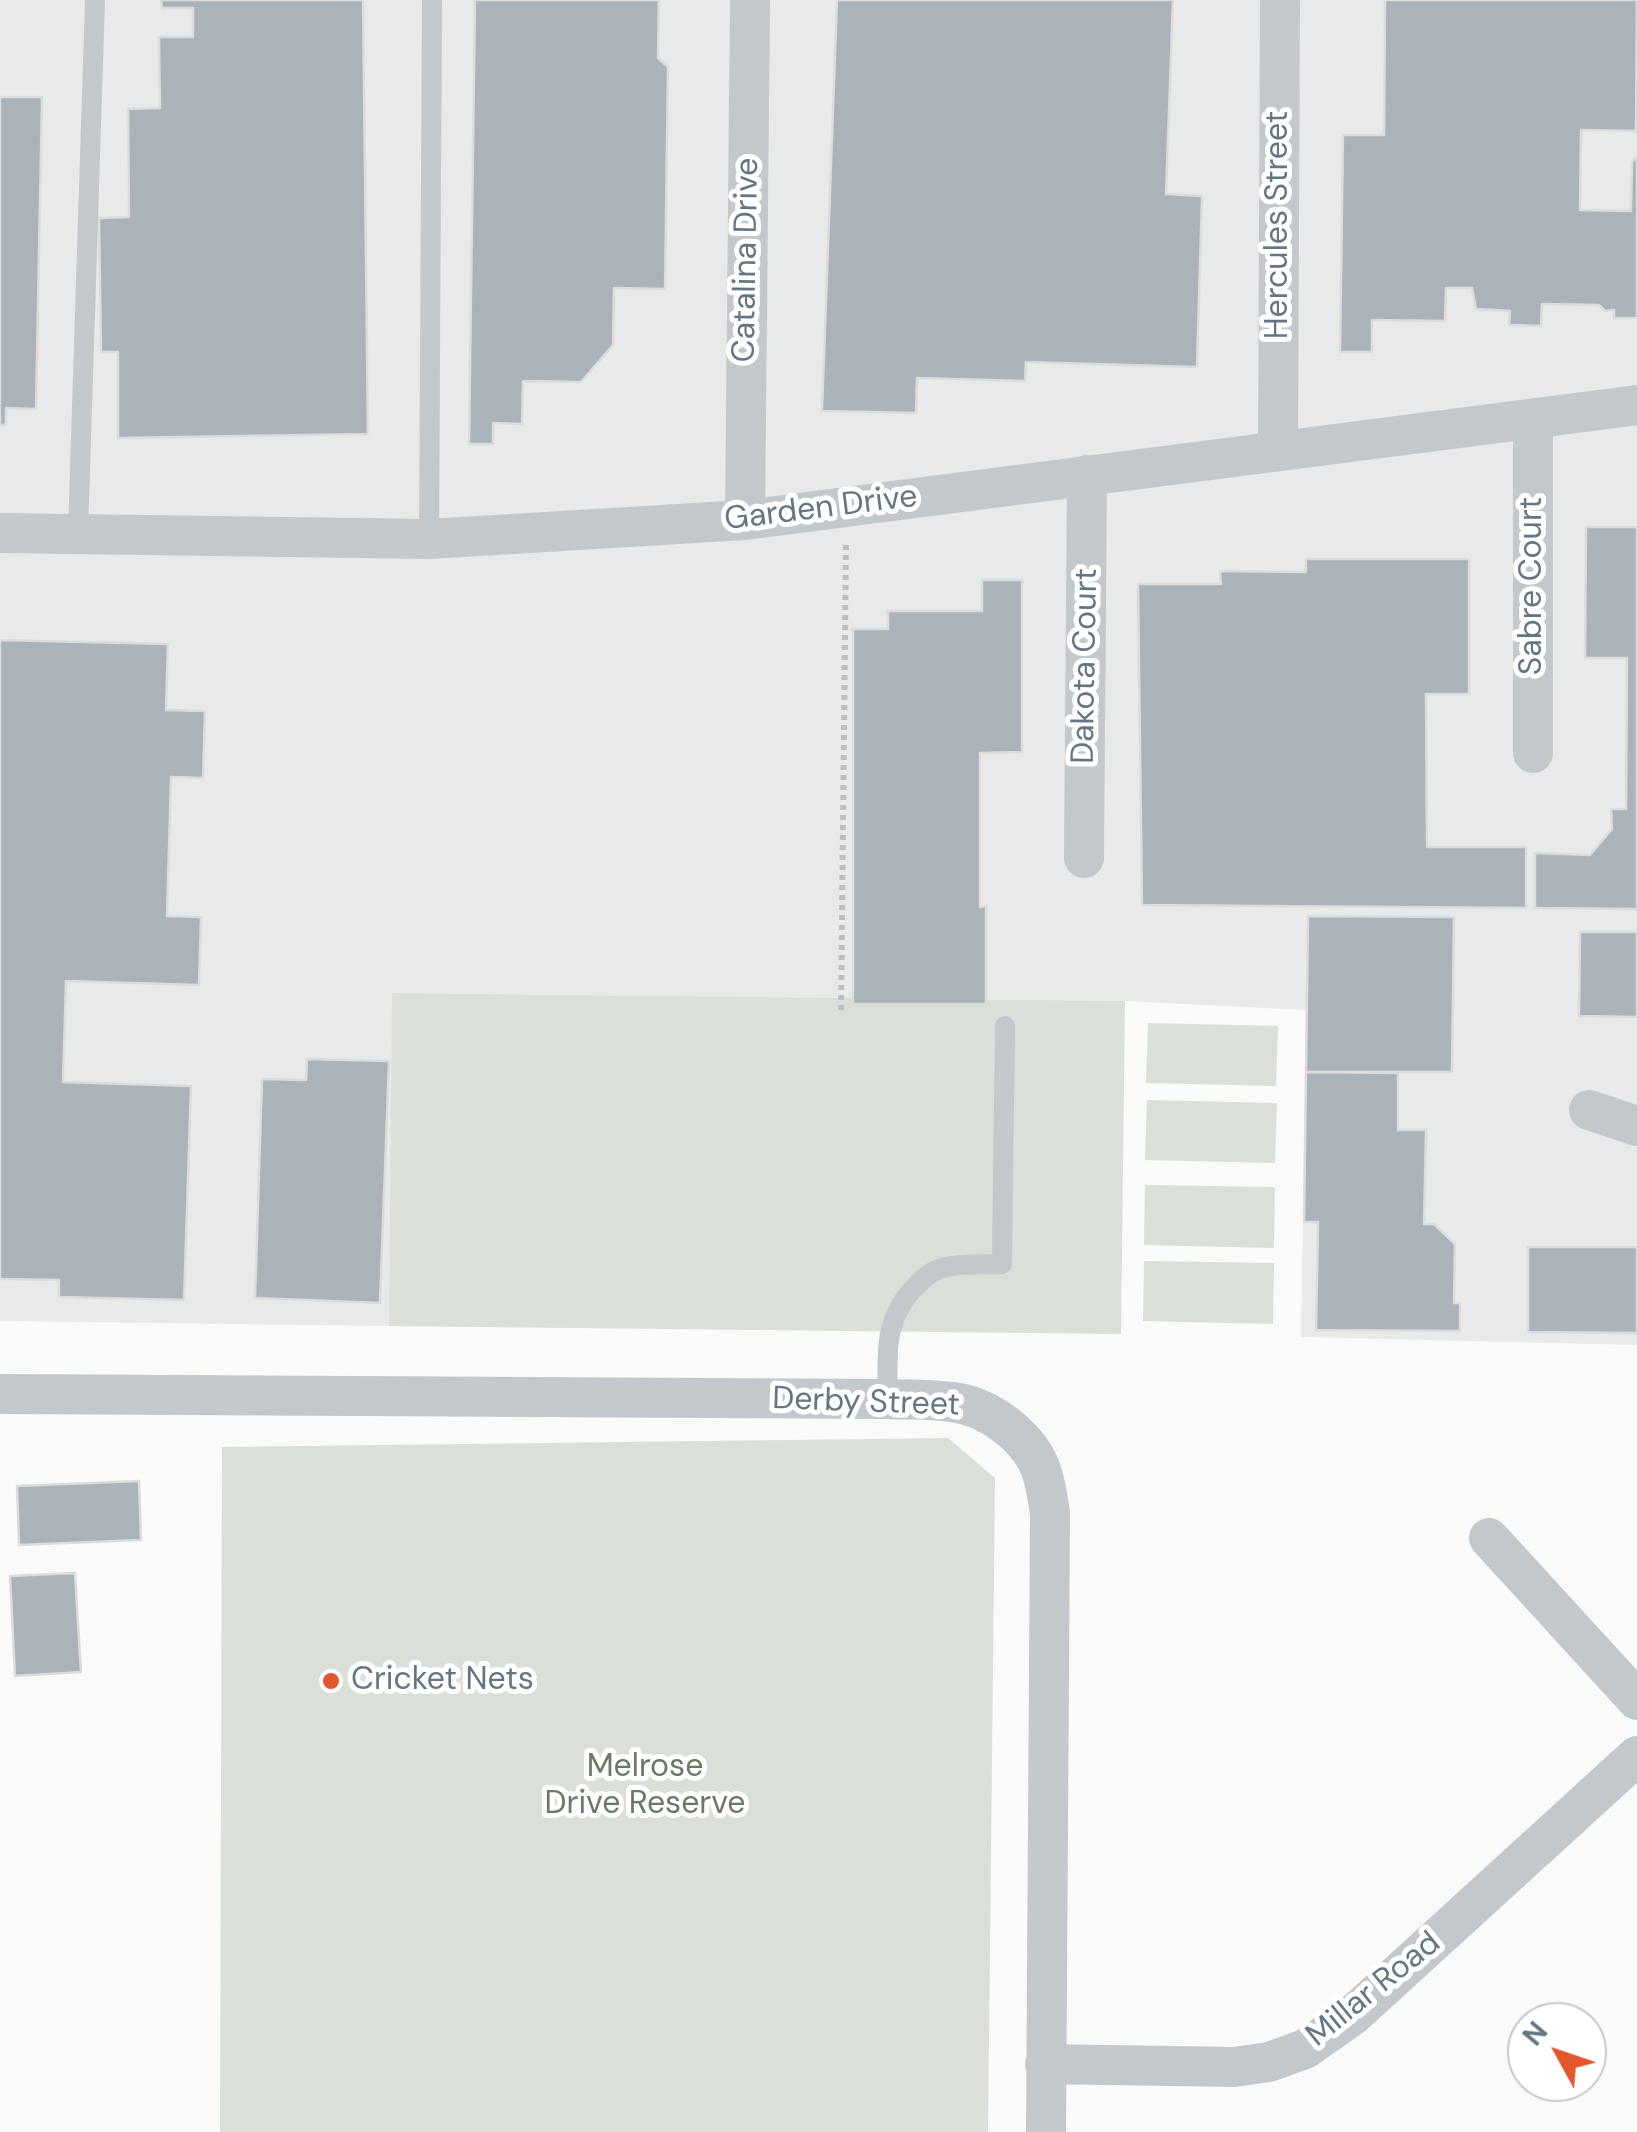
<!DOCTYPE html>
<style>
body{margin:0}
#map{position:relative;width:1637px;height:2132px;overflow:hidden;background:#fafaf8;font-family:"DM Sans",sans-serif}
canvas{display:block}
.north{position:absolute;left:1507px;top:2002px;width:100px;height:100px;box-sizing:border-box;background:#fff;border:2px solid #c1c8cd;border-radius:50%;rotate:310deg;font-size:28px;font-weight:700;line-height:40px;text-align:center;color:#657683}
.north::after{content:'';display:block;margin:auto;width:35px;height:45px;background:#e4572e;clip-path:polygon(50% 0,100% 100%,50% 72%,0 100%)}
</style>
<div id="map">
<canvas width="1637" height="2132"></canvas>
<div class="north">N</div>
</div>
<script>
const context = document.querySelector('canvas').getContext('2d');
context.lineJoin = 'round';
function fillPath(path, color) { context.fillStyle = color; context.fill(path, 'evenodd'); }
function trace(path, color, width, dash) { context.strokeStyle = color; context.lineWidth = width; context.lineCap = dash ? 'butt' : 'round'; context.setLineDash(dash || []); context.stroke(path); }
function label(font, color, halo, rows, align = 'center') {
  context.font = font + ' "DM Sans",sans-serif'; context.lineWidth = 10; context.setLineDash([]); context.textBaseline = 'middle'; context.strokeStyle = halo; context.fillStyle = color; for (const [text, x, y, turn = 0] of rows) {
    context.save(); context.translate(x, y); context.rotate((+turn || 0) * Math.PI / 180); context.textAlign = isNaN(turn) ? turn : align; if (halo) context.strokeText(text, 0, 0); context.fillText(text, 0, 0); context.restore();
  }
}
const built = new Path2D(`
 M0,0h1637v1345l-336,-8 5,-327 -181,-9 -732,-8 -4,333 -389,-5z`);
const green = new Path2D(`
 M392,993l733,8 -4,333 -732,-8z
 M1148,1023l130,3 -2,60 -130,-3z
 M1147,1100l130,3 -2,60 -130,-3z
 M1145,1185l130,2 -1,61 -130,-3z
 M1144,1261l130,2 -1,61 -130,-3z
 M948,1438l47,40 -7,654h-768l2,-685z`);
const building = new Path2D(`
 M161,0h202l5,434 -250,4v-86h-17l-2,-134 30,-1 -1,-108 32,-1 -1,-71h34v-29h-31z
 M475,0h184l-1,58 10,9 -3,222 -51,-1 -1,57 -32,37 -58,-1 -1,43 -29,-1v21h-24z
 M837,0h336l-7,194 36,2 -5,171 -171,-5 -1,19 -108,-3 -1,35 -94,-2z
 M1385,0h252l-1,131 -55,-1 -1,80 51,1 1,-49 5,-5v161h-23v-8l-9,1 -6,-6 -57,-1 -1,22 -32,-1 1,-14 -34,-2 -4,-21h-26l-1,33 -73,-1v32h-32l3,-217h41z
 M0,97h42l-6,312 -30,-1v17h-6z
 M1586,527h51v382l-102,-1v-55l55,2 22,-26 -1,-20h15l1,-151h-42z
 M1306,559h163v135h-43l1,153h99v61l-384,-3 -4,-321h83l-1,-13 86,1z
 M982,580h40v172l-42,1v154l6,-1v98h-133v-375h35v-18h94z
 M0,640l168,4 -2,66 39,1 -2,67 -32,-1 -4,139 34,1 -2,68 -133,-4 -3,101 128,4 -7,214 -125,-3v-17l-59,-1z
 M1308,916l146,1 -2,155h-146z
 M1580,932h57v85l-58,-1z
 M307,1059l82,2 -9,242 -125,-5 7,-219 44,1z
 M1306,1072l92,1v57h28l-2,94h10l21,20 -1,59h6v28l-144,-1 2,-108h-14z
 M1528,1247h109v86l-109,-1z
 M139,1481l2,59 -122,5 -2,-59z
 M75,1573l6,99 -66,4 -5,-100z`);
const path = new Path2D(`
 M841,1010l5,-468`);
const service = new Path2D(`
 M78,533l17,-533
 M429,539l3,-539
 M888,1399c-1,-41 -5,-79 26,-111 9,-10 19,-19 33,-21 17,-4 37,-2 55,-3l3,-238`);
const minor = new Path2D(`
 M1278,450l2,-450
 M745,520l5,-520
 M0,533l429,6 316,-19 892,-115
 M1533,753v-333
 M1084,858l3,-383
 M1589,1110l48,16
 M0,1394l888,5c21,1 43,0 64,3 37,4 79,36 90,71 4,13 6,27 8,40l-4,619
 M1489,1538l148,162
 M1045,2064l189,3 35,-5 36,-13 47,-33 285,-260`);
const markers = [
 [331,1681,10,"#e4572e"]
];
const streetNames = [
 ["Hercules Street",1279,225,-90],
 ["Catalina Drive",747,260,-89],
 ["Garden Drive",821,509,-7],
 ["Sabre Court",1533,586,-90],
 ["Dakota Court",1086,666,-89],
 ["Derby Street",866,1403,2],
 ["Millar Road",1374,1990,-39]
];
const poiNames = [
 ["Cricket Nets",351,1681]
];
const parkNames = [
 ["Melrose",645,1768],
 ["Drive Reserve",645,1805]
];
fillPath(built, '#e8e9e9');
fillPath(green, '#dadfd7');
fillPath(building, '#aab3b9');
trace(building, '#dcdcda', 2.5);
trace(path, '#bbbfc2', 6, [5, 5]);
trace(service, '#c3c8cc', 20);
trace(minor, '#c3c8cc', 40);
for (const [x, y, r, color] of markers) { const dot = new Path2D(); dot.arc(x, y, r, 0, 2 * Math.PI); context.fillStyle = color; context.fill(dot); trace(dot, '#fff', 4); }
label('32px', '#657683', '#fff', streetNames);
label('32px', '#657683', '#fff', poiNames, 'left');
label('32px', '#687a64', '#fff', parkNames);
</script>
